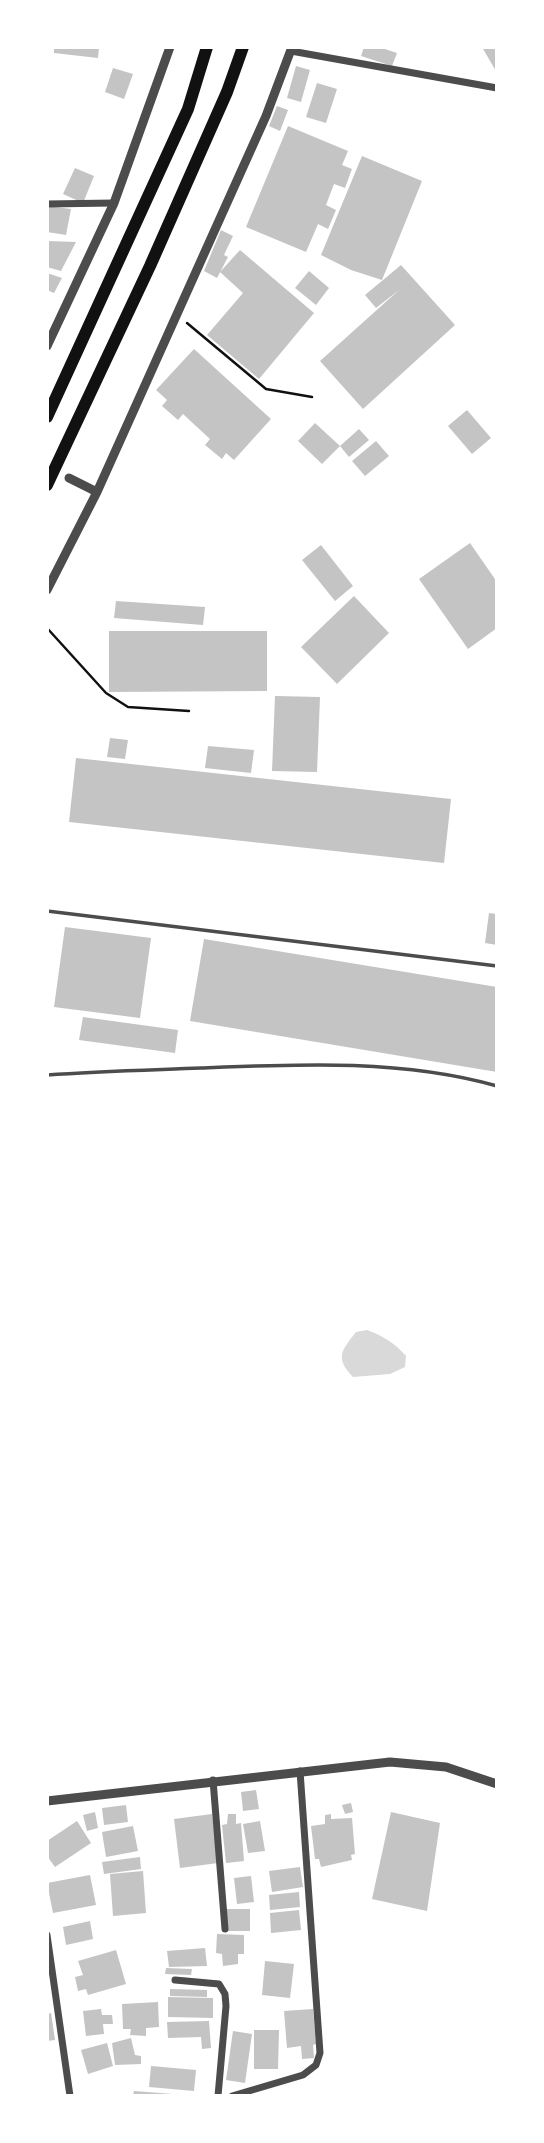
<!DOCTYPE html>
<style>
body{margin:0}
#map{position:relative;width:544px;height:2143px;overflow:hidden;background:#fff;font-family:"Exo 2",sans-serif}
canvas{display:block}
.frame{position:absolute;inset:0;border:49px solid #fff;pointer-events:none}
</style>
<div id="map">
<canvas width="544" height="2143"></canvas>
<div class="frame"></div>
</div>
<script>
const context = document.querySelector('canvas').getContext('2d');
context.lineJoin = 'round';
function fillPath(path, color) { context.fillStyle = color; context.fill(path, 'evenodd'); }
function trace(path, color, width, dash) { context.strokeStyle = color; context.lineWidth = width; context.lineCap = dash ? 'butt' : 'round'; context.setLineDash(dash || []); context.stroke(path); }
const water = new Path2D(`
 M367,1330c16,6 28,13 39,26l-1,11 -15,7 -37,3c-18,-19 -12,-26 3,-45z`);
const building = new Path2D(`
 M54,47h45l-1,11 -44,-5z
 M364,47h15l18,6 -5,13 -31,-10z
 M482,47h15v26z
 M296,66l14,4 -9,32 -14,-4z
 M113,68l20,6 -9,25 -19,-7z
 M317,83l20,6 -11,34 -20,-6z
 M277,106l11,4 -8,21 -11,-5z
 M288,126l60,25 -6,14 10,4 -7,19 -11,-4 -8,21 10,5 -8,19 -10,-5 -12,28 -60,-25z
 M362,156l60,25 -40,99 -31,-10 -30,-15z
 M75,168l19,8 -11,27 -20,-9z
 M47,206l24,3 -5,26 -19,-3z
 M221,230l12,6 -9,19 4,2 -11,21 -13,-7z
 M47,241l29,1 -15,29 -14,-4z
 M240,250l74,63 -55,66 -52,-44 36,-42 -23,-21z
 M401,265l54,60 -92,84 -43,-48 79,-71 -23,18 -11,-13z
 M309,271l20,17 -13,17 -21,-17z
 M47,273l15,5 -8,15 -7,-3z
 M194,349l77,70 -37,41 -8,-7 -4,6 -17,-14 5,-6 -27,-25 -5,6 -16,-14 5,-6 -11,-10z
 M467,410l24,28 -19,16 -24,-28z
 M315,423l25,23 19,-17 10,11 -20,17 -9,-11 -18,18 -24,-23z
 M376,441l13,15 -24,20 -13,-15z
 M470,543l27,39v46l-29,21 -49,-70z
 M321,545l32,41 -18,15 -33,-41z
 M354,596l35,37 -52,51 -36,-37z
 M116,601l89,6 -2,18 -89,-7z
 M109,631h158v60l-158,1z
 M275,696l45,1 -3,75 -45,-1z
 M110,738l18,2 -3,19 -18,-2z
 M208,746l46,4 -3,23 -46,-5z
 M76,758l375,41 -7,64 -375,-41z
 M489,913l8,1v31l-12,-2z
 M65,927l86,11 -11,80 -86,-11z
 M204,939l293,48v85l-307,-51z
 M83,1017l95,13 -3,23 -96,-13z
 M256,1790l3,19 -16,2 -2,-19z
 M351,1803l2,9 -8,2 -3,-9z
 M126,1805l2,17 -24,3 -2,-17z
 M95,1812l3,16 -11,3 -4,-16z
 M391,1812l49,11 -13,88 -55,-12z
 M212,1814l6,49 -38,5 -6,-49z
 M228,1814h8v10l5,-1 3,38 -18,2 -4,-38 5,-1z
 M331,1814v5l21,-1 3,36 -4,1 1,5 -31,7 -2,-8h-4l-4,-33 14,-2v-9z
 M77,1821l14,22 -36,24 -8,-11v-15z
 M260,1821l5,30 -17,2 -5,-29z
 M133,1826l5,25 -32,6 -4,-25z
 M140,1857l1,12 -37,5 -2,-12z
 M300,1867l3,20 -31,5 -3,-21z
 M143,1871l3,42 -33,3 -3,-42z
 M90,1875l6,30 -43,8 -6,-30z
 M251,1876l3,26 -17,2 -3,-26z
 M299,1892l1,15 -30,3 -1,-15z
 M225,1909h25v22h-25z
 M299,1910l2,20 -30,3 -1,-20z
 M90,1921l3,18 -27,6 -3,-18z
 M217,1934l27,1v19h-6v10l-15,2 -1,-12 -6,-1z
 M205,1948l2,18 -38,1 -2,-16z
 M116,1950l10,34 -38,11 -2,-6 -8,2 -3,-14 8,-2 -5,-14z
 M265,1961l29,3 -4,34 -28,-3z
 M166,1968l26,1 -1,6 -26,-1z
 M170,1989l37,1v7l-37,-1z
 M168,1997l45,1v20l-45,-1z
 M158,2002l1,25 -13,1v8l-16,-1 1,-6h-8l-1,-25z
 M101,2009l1,6h10l1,9h-10l1,10 -18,2 -3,-25z
 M313,2009l3,35 -3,1 1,13 -12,1 -1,-13 -14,2 -3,-37z
 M51,2013l4,27 -8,1v-27z
 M209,2021l2,27 -9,1 -1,-12 -33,1 -1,-16z
 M254,2030h25l-1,39h-24z
 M233,2031l19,3 -7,49 -19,-3z
 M131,2038l4,17 6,1v8l-26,1 -3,-22z
 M107,2043l6,23 -25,8 -7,-24z
 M151,2066l45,4 -2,21 -45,-4z
 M134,2091l39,3v2h-40z`);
const path = new Path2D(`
 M187,323l79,66 46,8
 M47,628l59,65 22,14 61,4`);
const service = new Path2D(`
 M47,911l450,55
 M47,1075c52,-4 103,-5 154,-7 98,-4 201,-9 296,18`);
const minor = new Path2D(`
 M291,51l206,37
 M47,204l67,-1
 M213,1780l12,149
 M47,1935l23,161
 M175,1980l44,4 6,10 1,12 -8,90
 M232,2096l71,-21 13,-10 4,-12 -20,-282`);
const tertiary = new Path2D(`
 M47,346l67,-143 56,-156
 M69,478l28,14
 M47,590l50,-98 169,-376 26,-69
 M47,1801l343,-39 56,5 51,17`);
const motorway = new Path2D(`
 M47,417l141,-308 19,-62
 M47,485l103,-219 77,-174 16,-45`);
fillPath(water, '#d9d9d9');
fillPath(building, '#c4c4c4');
trace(path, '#111', 2.5);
trace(service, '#4c4c4c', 3.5);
trace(minor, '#4c4c4c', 7);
trace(tertiary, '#4c4c4c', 9);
trace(motorway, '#111', 12);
</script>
